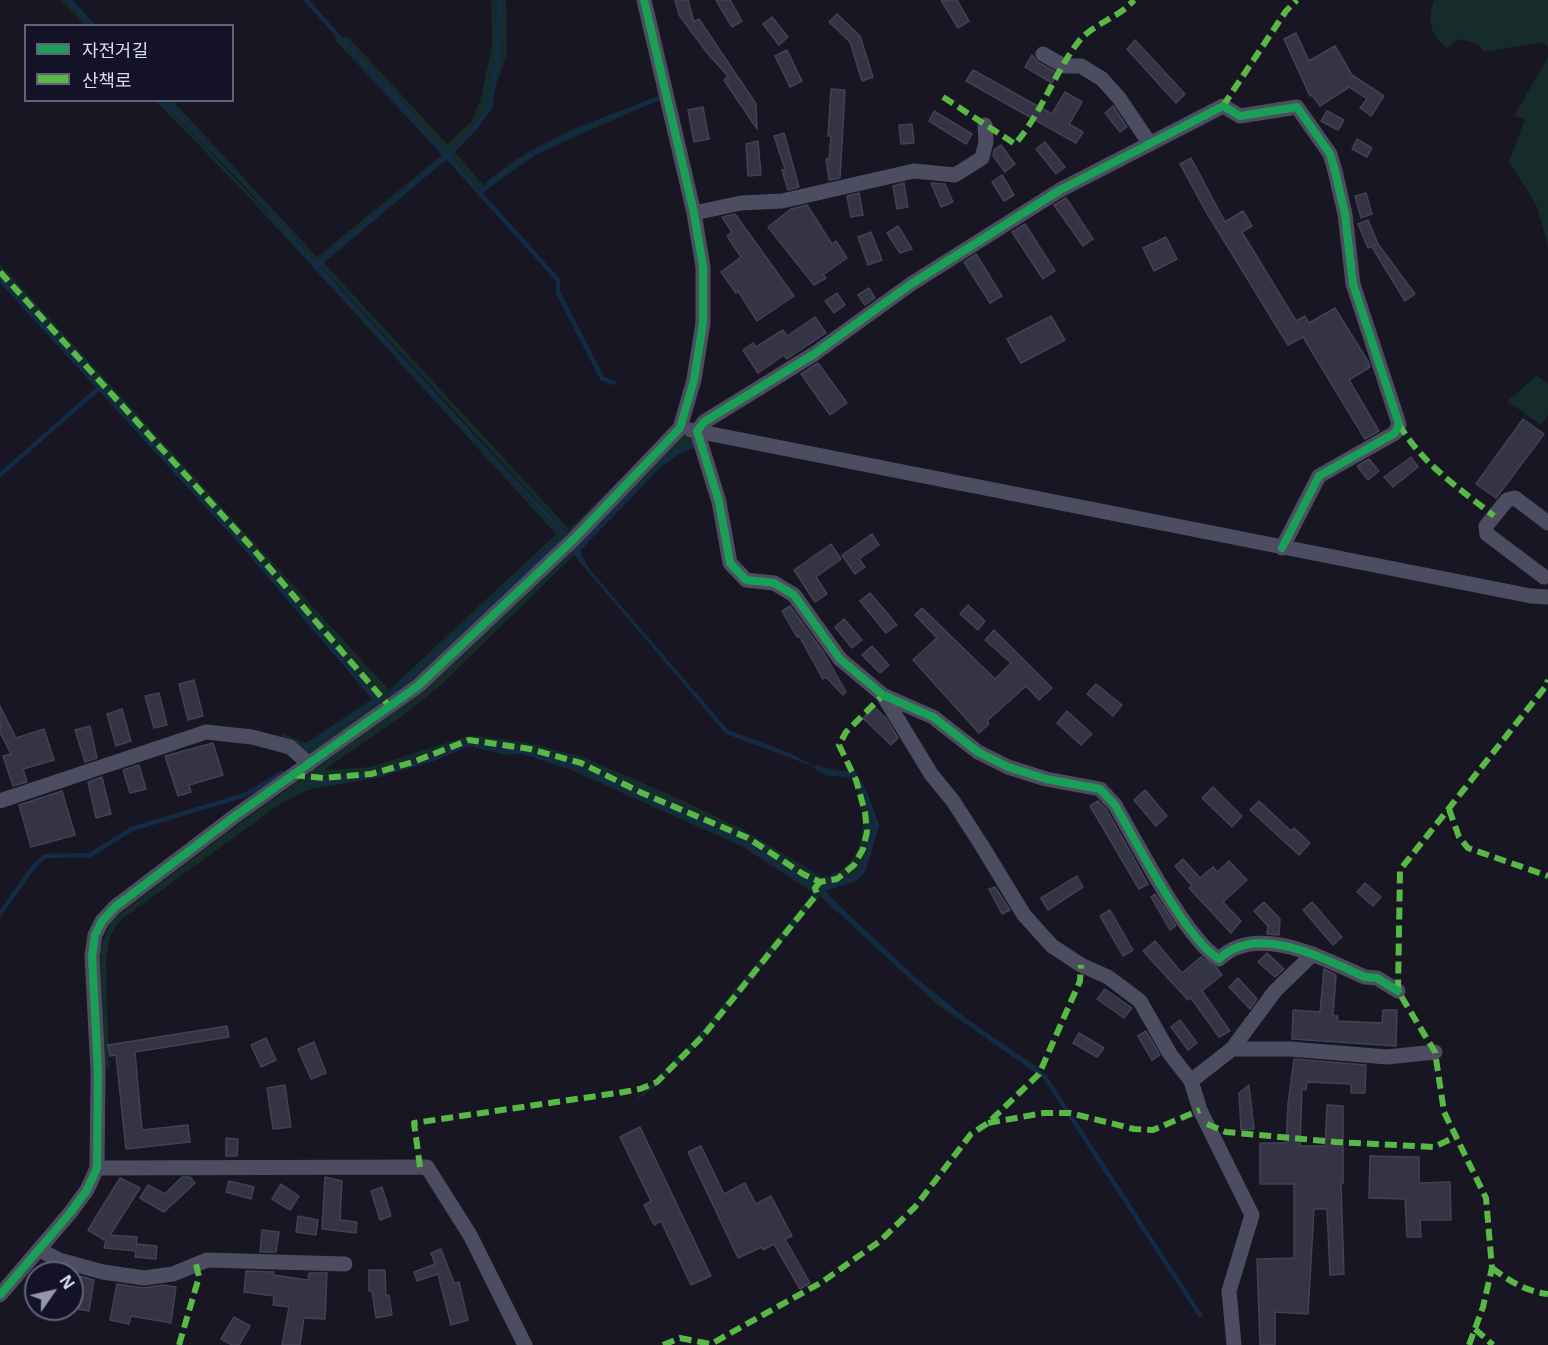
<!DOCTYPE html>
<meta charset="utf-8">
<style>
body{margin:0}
#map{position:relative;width:1548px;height:1345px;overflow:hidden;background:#171622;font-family:"Noto Sans","Noto Sans KR",sans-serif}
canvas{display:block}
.legend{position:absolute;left:24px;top:24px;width:210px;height:78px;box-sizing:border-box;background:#131226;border:2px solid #63627c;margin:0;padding:8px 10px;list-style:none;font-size:18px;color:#dadafc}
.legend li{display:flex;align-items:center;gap:12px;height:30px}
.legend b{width:30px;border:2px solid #63627c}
.north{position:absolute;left:24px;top:1261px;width:60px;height:60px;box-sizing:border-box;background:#131226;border:2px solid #63627c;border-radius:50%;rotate:56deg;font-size:16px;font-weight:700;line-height:24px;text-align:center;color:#dadafc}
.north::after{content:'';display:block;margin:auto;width:21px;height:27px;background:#9695b0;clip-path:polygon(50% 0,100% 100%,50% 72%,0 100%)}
</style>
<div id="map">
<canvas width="1548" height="1345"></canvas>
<ul class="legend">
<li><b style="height:8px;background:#1a9f57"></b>자전거길</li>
<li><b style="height:8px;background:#58b947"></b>산책로</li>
</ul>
<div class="north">N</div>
</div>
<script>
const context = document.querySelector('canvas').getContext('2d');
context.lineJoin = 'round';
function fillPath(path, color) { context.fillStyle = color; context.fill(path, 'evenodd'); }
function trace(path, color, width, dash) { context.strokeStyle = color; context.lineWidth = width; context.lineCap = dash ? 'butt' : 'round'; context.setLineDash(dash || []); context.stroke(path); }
const green = new Path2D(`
 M61,0h5l25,25h-6z
 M491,0h15l1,55 -11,30 -4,24 -16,21 -21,22 28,33c50,-45 115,-66 177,-89l-23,-96h3l51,213 9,54 1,41 -6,46 -11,55 -8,17 -11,13 -101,101 -171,159 -3,-2 -10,6 -1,5 -70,47 -27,-15 -1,-7 25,10 66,-44 -129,-151 -243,-265v-19l389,426 167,-156 -310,-340 -90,-93h6c136,142 267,290 401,435l4,-3 -399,-432h5l144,156 125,-102 -106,-114 -1,-5 13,1 99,107 24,-22 9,-21 12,-55zM658,100h4l37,166 -4,59 -10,60 -11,38 -11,14 -94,92 -245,-266 123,-104 33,35 57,-40z
 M1434,0h114v48l-4,-6 -60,10 -6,-8 -19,-5 -12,9c-17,-14 -20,-26 -13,-48z
 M1548,57v189l-12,-42 -27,-42 16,-43 -11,-3z
 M1537,376l11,8v31l-7,10 -34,-24z
 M683,432l6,3 8,12h-17l-102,101 -6,1 2,6 -131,128 -31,26 -88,61 47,-3 100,-32 58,8 54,14 103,45 58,28 78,47c48,-8 47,-65 30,-100l-23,-1 -16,-8 6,1 -1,-3 23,5 11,-2 16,24 11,32 -15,49 -9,8 -29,8 4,7 104,97 31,24 74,50 -3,5 -98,-68 -118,-109 -116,142 -46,47 -24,17 65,-68 114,-141 -70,-46 -172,-77 -49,-16 -17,1 -38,-9 -33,15 -53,16 -73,13 -28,14 -154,112 -11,10 -6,15 -3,21 3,107 -6,-5 -3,-115 11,-28 118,-90 190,-137z`);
const water = new Path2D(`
 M66,0h6l24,25h-5z
 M162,101h6c134,142 263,291 399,432l-4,3 -249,-269 -65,-76z
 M693,443l4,4 -17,6 -19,14 -80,83 1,6 9,15 137,159 62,23 30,16 -94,-35 -154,-181v-4l6,-2 88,-90 14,-10z`);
const stream = new Path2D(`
 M306,0l252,280v12l44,86 12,5
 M481,192c50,-46 113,-68 176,-93
 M315,266l132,-110 28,-28 14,-20 8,-44 3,-64
 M0,279l245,268 132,154 -50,32 -24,19
 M0,475l98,-86
 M390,695l168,-154
 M817,767l11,6 21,1
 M310,784l69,-10 56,-16 34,-14 35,7 20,1 50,14 170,77 71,45 8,1 5,9 82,78 55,44 80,57 155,238
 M823,889l32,-11 8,-6 14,-47 -15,-38 -8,-13
 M0,914l34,-48 11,-10 45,-1 42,-26 113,-34 37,-22`);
const building = new Path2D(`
 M675,0h13l6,22 5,-3 57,85 1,25 -33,-49 4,-4 -20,-22 -29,-39z
 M716,0h14l12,21 -10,6z
 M941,0h16l12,21 -11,7z
 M837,14l23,22 13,41 -11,4 -12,-39 -21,-20z
 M772,17l16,20 -9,8 -16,-21z
 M1296,33l13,28 26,-15 17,29 32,21 -13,20 -11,-8 7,-9 -18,-12 -29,19 -8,-11 -2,1 -26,-57z
 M1135,40l50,54 -9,9 -49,-54z
 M787,50l15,31 -12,6 -15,-31z
 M1032,55l6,7 19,11 -5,10 -27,-16z
 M973,70l79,44 13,-22 17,10 -13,22 14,8 -7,11 -110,-62z
 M831,89l14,1 -5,88 -11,2 -3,-21h3l2,-23h-3z
 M1113,106l14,21 -7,5 -15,-19z
 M703,107l6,32 -15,3 -6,-32z
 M934,111l38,23 -6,10 -37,-23z
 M1327,111l17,9 -6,10 -17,-9z
 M912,124l2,19 -13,1 -2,-19z
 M784,133l15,54 -11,3 -6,-20 3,-1 -11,-33z
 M1357,139l15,9 -5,9 -15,-8z
 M758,141l3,34 -13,1 -2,-32z
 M1045,142l20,25 -9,7 -20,-25z
 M1001,145l14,19 -10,8 -12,-16 1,-6z
 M1191,158l34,64 18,-11 9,15 -10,6 54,89 9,-5 4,7 26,-15 34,55 1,4 -21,13 30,51 -14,8 -62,-102 -15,8 -83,-135 -25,-46z
 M1002,175l12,20 -10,6 -12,-19z
 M904,183l4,24 -11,2 -4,-23z
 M931,183l14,1 8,18 -12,5z
 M859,193l4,22 -12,2 -4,-21z
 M1366,193l6,21 -11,4 -6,-22z
 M1066,198l27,41 -10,7 -29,-41z
 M807,205l25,39 4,-3 11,17 -24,17 3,3 -12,7 -46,-58 23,-18z
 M735,214l59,82 -37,25 -19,-30 -2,2 -15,-21 20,-15 -14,-21 5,-4 -10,-15z
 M1368,220l10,24 37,50 -10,7 -33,-54 3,-2 -7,3 -10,-24z
 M1025,224l30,47 -12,8 -31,-47z
 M898,226l14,23 -12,4 -13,-20z
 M871,232l11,28 -14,5 -10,-28z
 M1166,237l11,22 -23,12 -11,-23z
 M976,254l26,42 -12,7 -26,-41z
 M869,288l6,10 -10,7 -7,-10z
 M837,293l8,12 -11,8 -9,-12z
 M1051,316l14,24 -44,23 -14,-24z
 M815,317l11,16 -39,26 -3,-4 -26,18 -15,-23 10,-7 3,4 27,-17 4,6z
 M818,363l29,40 -17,12 -29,-41z
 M1523,419l21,15 -48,64 -20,-14z
 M1411,457l7,10 -25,20 -9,-10z
 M1369,459l10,12 -11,9 -11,-14z
 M872,534l7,11 -20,14 6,8 -10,7 -13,-19z
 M831,544l10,15 -25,18 11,17 -12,8 -21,-32z
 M870,593l27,32 -11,8 -26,-32z
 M968,605l17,16 -7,9 -18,-16z
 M790,606l34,47 22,39 -3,3 -17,-18 -3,2 -24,-43 -2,1 -15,-26z
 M922,608l73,71 16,-16 -26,-23 9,-10 58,58 -13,12 -13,-14 -39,35 2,3 -10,9 -66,-73 24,-22 -22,-23z
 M844,619l18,21 -10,8 -17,-21z
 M872,646l17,19 -9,8 -18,-18z
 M194,680l9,36 -15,4 -9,-36z
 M1096,684l26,21 -9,11 -26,-22z
 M159,693l8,32 -13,3 -9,-32z
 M0,706l16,32 28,-9 10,31 -31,9 4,13 -14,4 -10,-30 8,-2 -11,-22z
 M874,707l12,11 12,20 -7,7 -28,-27z
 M122,709l9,32 -15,5 -9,-32z
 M1067,711l25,23 -11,11 -24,-22z
 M90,726l7,32 -12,4 -10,-32z
 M213,743l10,32 -34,10 2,7 -13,4 -13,-40z
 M139,765l7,24 -16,4 -7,-23z
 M102,777l9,37 -15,4 -8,-36z
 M1213,787l29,29 -10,11 -30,-29z
 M1145,790l22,26 -11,10 -22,-26z
 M62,791l13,44 -44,12 -12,-42z
 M1098,801l9,9 41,74 -9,5 -49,-83z
 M1259,801l32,30 3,-3 16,15 -11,12 -49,-45z
 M1183,859l17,19 13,-11 4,5 12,-11 18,19 -24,22 18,19 -10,12 -42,-45 3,-2 -17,-20z
 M1077,876l6,11 -35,23 -7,-12z
 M1365,883l16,14 -8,9 -16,-14z
 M995,887l15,23 -8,4 -13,-25z
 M1155,894l21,32 -6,4 -19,-33z
 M1264,902l16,17 -1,16 -12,-1 1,-8 -14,-15z
 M1312,902l30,35 -9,8 -30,-35z
 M1110,910l23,40 -10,6 -23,-40z
 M1155,941l27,32 19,-16 16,11 5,7 -20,16 28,40 -11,6 -28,-39 -3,2 -45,-49z
 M1267,953l17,16 -9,8 -17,-15z
 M1324,969l12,6 -3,41h5l-1,5 45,2 1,-13h14l-1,36 -104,-7 1,-29 27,2z
 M1238,978l19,21 -7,10 -21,-22z
 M1105,989l27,19 -8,10 -27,-19z
 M1180,1020l17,23 -9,7 -17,-23z
 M227,1026l2,11 -94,15 7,78 46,-5 2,17 -64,7 -10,-94 -6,1 -2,-11z
 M1146,1031l14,24 -8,5 -14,-24z
 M1079,1033l25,15 -7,9 -24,-14z
 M266,1038l10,22 -15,7 -10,-22z
 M314,1042l12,31 -15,6 -13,-30z
 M1294,1059l72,6 -1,28h-14v-9l-44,-2 -1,8 -4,-1 -2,57h25l2,-41 16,1v77l-2,1 3,90 -14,1 -3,-66h-13l-6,105 -33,-2v33h-15l-3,-86 37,-1v-74h-34v-41h26l2,-39z
 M285,1085l6,42 -18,2 -6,-41z
 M1249,1085l5,44 -13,1 -2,-37z
 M640,1127l71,149 -20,9 -30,-64 -7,4 -10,-20 7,-4 -31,-64z
 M226,1138l12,1 -1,17h-11z
 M701,1146l23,48 21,-11 11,21 15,-8 21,40 -7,3 25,44 -10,6 -26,-45 -11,6 -1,-3 -24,11 -50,-106z
 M1370,1156l49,1v26l31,-1 1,38h-31l1,17h-14l-2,-38 -36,-1z
 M182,1177h8l5,6 -31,29 -24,-14 8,-13 17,9z
 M325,1177l17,4 -2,39 17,2 -1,11 -34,-4z
 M120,1178l20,10 -30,47 27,2 -1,11 1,-4 20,2 -1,13 -21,-2 1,-6 -32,-3 2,-7 -18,-11z
 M229,1181l25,6 -3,12 -25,-7z
 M281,1184l18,12 -9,14 -18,-11z
 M382,1187l9,29 -11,4 -9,-29z
 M298,1216l20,4 -2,15 -20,-3z
 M262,1230l17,2 -3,20h-16z
 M441,1249l13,34 5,-1 9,38 -17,5 -13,-51 -21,7 -3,-9 21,-8 -4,-11z
 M369,1270h16l1,26 3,-1 3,20 -16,3 -4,-27h-3z
 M246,1271l28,1 -1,3 35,5 1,-7h18l-2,46 -21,-1 -4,27h-18l7,-38 -16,-2 1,-9 -30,-4z
 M76,1275l18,5 -5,31 -17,-3z
 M117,1284l26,4 20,-3 13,2 -5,36 -40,-7 -2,8 -19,-4z
 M234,1317l16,9 -11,19h-7l-11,-6z`);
const minor = new Path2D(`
 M1043,54l21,12h17l21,13 17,19 31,46
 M694,213l47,-10 41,-2 132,-30 41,4 27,-17 4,-16 -1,-17
 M691,430l840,166 17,1
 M1282,548l37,-72 76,-43 4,-9 -46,-140 -8,-70 -10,-43 -5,-17 -33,-47 -57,9 -17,-10 -163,84 -149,94 -97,70 -110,68 -7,9 22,71 11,61 16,17 28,3 20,12 46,64 43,36 50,22 45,35 30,15 38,12 54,10 15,16c21,36 71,135 104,154 38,-37 105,0 146,18l12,1 21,13
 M1544,577l-57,-43 -1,-8 21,-26 8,-2 33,25
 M883,695l48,79 22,27 29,45 42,69 28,31 29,19 27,12 32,24 30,53 21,27 41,-32 43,-58 38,-37
 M0,801l206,-69 46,5 38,10 19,17
 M1232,1049h58l97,8 48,-5
 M1191,1081l9,29 52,105 -23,76 5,54
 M97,1168l330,-1 43,68 55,110
 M40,1250l19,10 44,12 41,6 29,-4 34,-14 138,4
 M0,1295l70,-82 17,-23 10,-22 1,-97 -6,-115 3,-21 7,-14 13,-14 120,-91 183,-130 156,-147 106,-111 14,-48 9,-57v-56l-9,-54 -50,-213`);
const quiet = new Path2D(`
 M943,97l72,47c27,-31 39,-71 64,-103 15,-18 40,-23 55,-41
 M1223,106l63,-95 11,-11
 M0,272l247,270 143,165
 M1399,424c22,39 61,65 95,92
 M293,775l31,3 47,-4 42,-12 56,-22 61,9 51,14 61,30 106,45 55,36 17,8 17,-3 17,-14 9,-16 4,-17 -2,-20 -9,-32 -17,-35 7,-13 37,-37
 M1449,809l10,28 9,11 80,28
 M988,1123l56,-10h26l64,16 19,1 47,-20
 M1207,1124l19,8 110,10 98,5 23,-11
 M420,1167l-6,-44 210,-31 16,-3 17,-7 46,-46 114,-142 -2,-6 5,-6
 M1492,1268c17,13 35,24 56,26
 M1475,1329l18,16
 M179,1345l20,-68 -3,-13
 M663,1345l17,-7 31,6 111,-62 58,-41 35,-34 56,-73 17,-11 51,-49 41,-93 1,-16
 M1469,1345l14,-38 9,-39 -6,-70 -42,-86 -9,-60 -37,-61 2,-121 146,-184 2,-6`);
const cycleway = new Path2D(`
 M1282,548l37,-72 76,-43 4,-9 -46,-140 -8,-70 -10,-43 -5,-17 -33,-47 -57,9 -17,-10 -163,84 -149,94 -97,70 -110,68 -7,9 22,71 11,61 16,17 28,3 20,12 46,64 43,36 50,22 45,35 30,15 38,12 54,10 15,16c21,36 71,135 104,154 38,-37 105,0 146,18l12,1 21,13
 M0,1295l70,-82 17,-23 10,-22 1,-97 -6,-115 3,-21 7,-14 13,-14 120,-91 183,-130 156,-147 106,-111 14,-48 9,-57v-56l-9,-54 -50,-213`);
fillPath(green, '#152c2b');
fillPath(water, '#132b45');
trace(stream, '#132b45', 4.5);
fillPath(building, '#353444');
trace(building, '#434154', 1.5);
trace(minor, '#4d4d61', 15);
trace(quiet, '#58b947', 6, [12, 6]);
trace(cycleway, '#1a9f57', 8);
</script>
